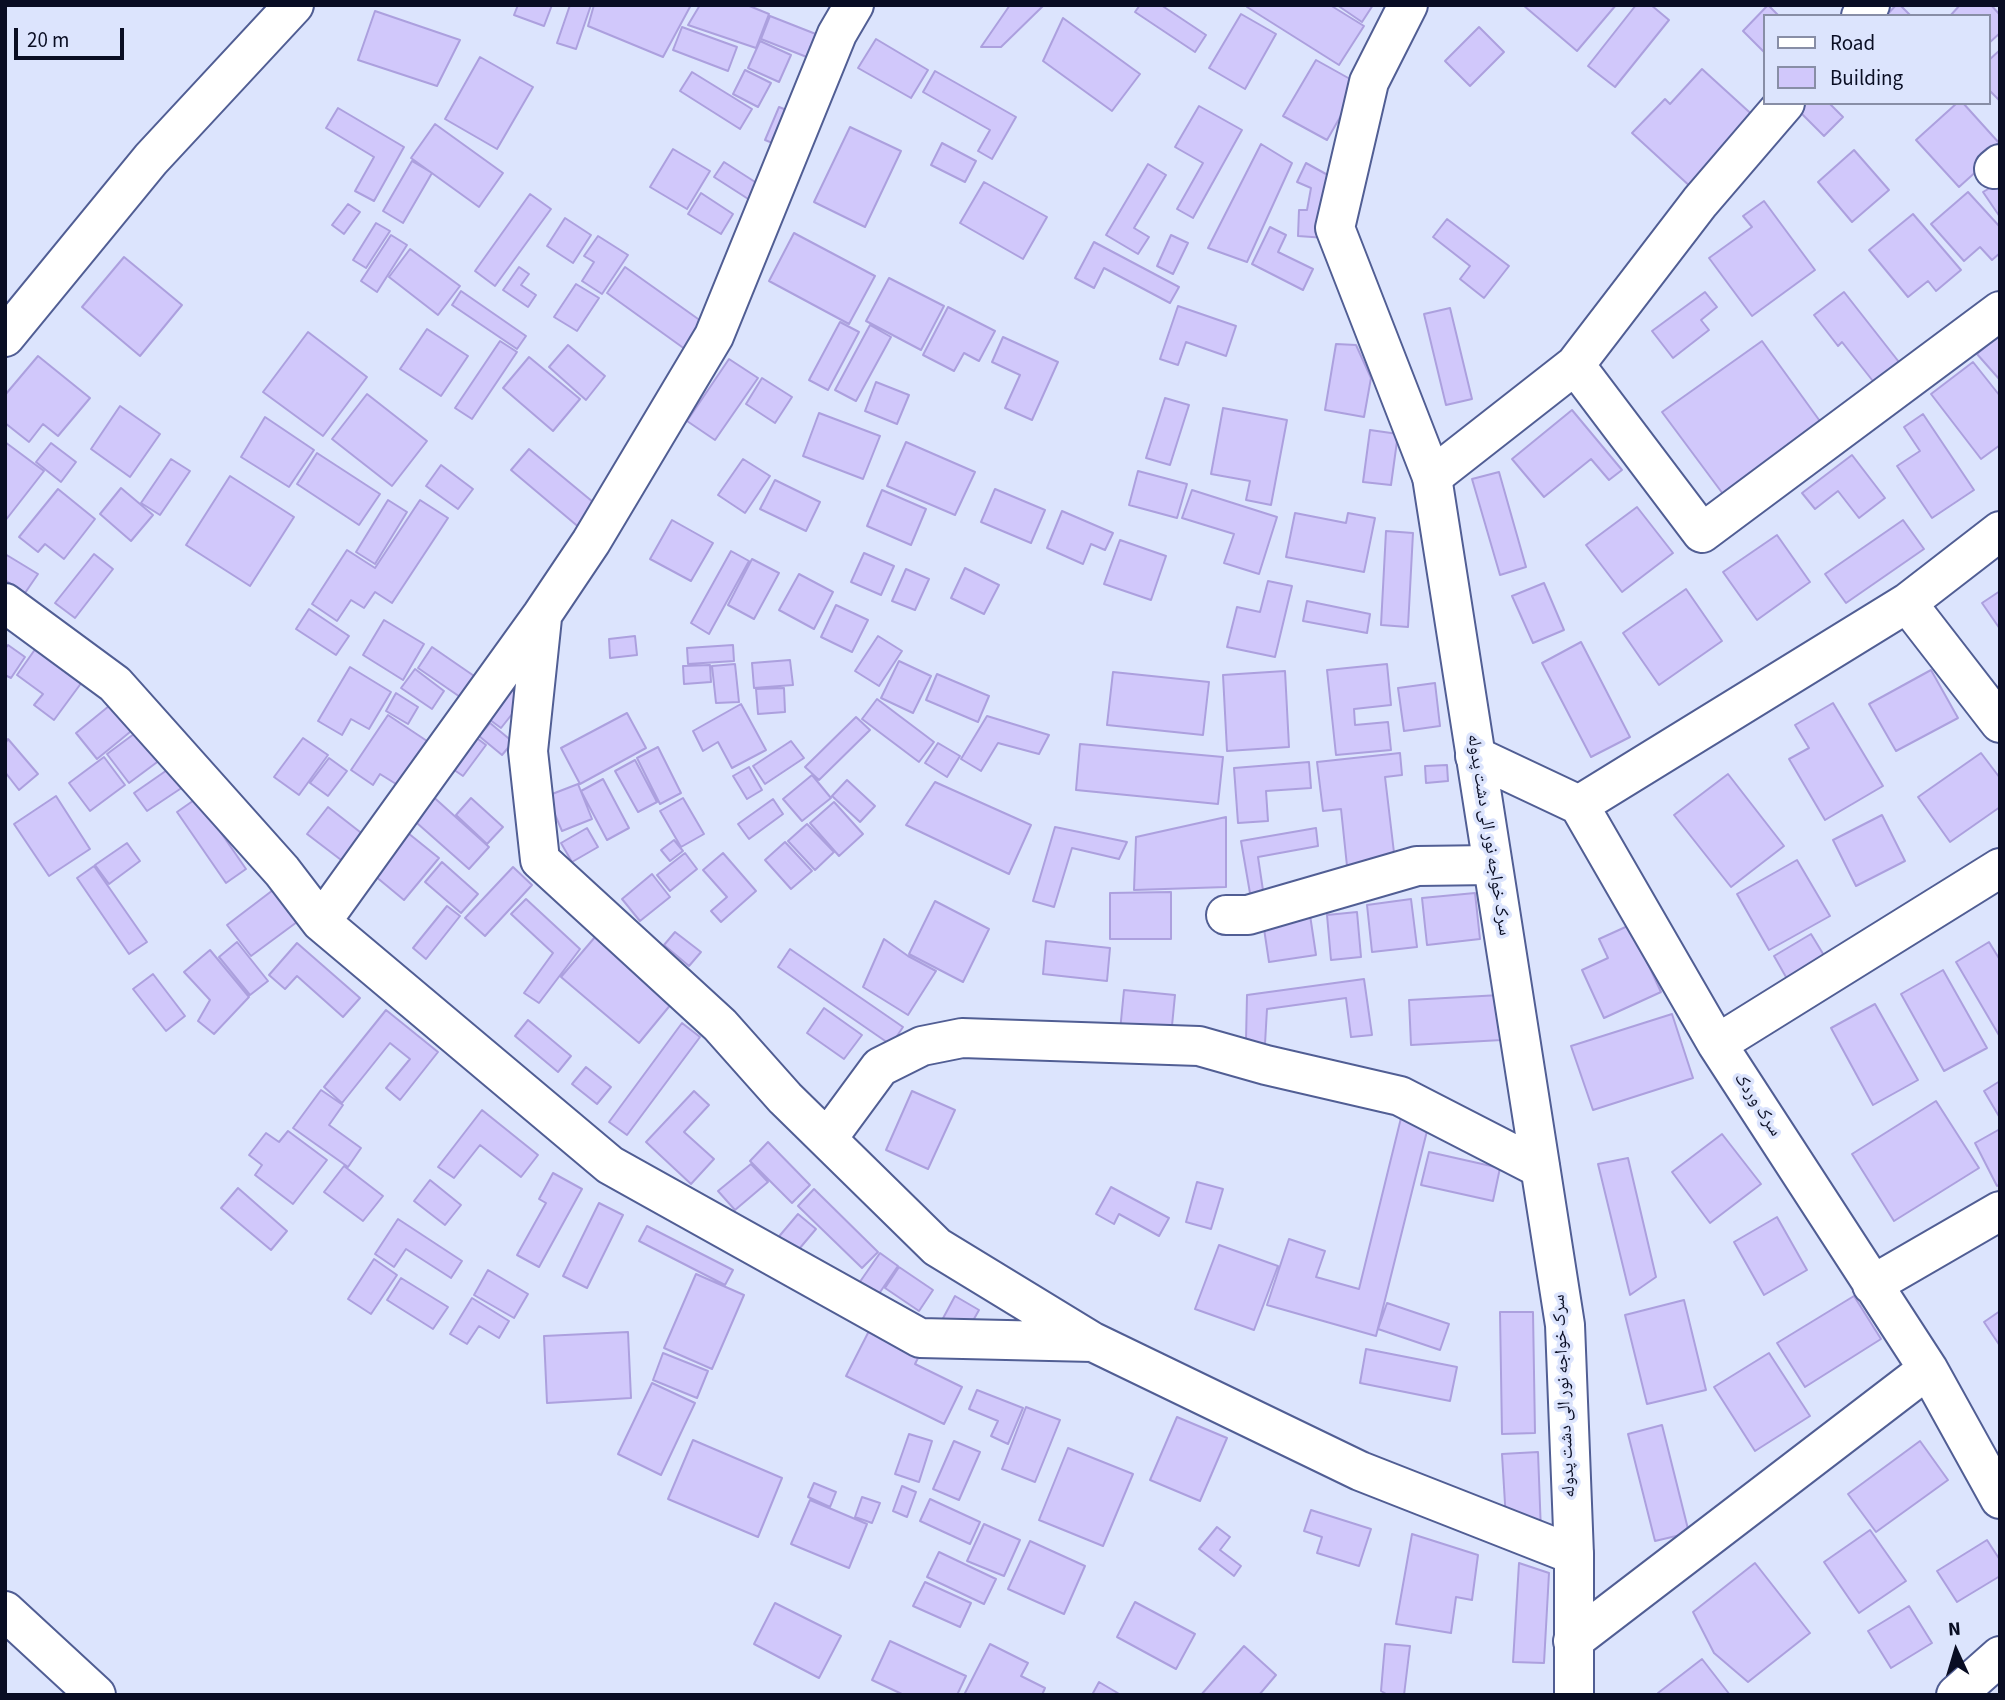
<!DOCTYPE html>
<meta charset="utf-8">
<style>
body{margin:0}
#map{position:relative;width:2005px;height:1700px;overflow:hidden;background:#dce4fd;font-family:"Source Sans 3",sans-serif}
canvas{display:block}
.frame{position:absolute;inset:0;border:7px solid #090d23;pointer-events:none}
.legend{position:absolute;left:1763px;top:14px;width:228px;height:91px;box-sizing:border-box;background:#dce4fd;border:2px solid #888ea6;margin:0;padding:9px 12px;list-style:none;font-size:21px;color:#090d23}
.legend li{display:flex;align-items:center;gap:14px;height:35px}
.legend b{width:35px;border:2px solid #888ea6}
.north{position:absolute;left:1921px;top:1616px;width:70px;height:70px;-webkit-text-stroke:5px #dce4fd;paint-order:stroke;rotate:356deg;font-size:19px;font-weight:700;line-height:28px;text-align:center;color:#090d23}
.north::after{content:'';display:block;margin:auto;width:24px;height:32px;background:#090d23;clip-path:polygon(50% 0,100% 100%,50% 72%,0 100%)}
.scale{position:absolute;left:14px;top:28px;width:110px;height:32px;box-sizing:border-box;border:4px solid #090d23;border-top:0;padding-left:9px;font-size:21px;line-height:24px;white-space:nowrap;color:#090d23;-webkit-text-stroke:5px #dce4fd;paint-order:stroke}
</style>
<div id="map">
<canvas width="2005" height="1700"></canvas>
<div class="frame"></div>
<ul class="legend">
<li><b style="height:9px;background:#fff"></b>Road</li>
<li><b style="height:19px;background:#d1c8fb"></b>Building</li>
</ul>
<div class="north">N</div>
<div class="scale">20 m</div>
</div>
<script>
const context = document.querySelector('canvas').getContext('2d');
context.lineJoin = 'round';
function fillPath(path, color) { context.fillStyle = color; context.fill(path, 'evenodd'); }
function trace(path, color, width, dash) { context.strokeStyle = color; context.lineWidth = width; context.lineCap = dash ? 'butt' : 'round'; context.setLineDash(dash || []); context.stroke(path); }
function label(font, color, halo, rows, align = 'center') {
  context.font = font + ' "Source Sans 3","Noto Naskh Arabic",sans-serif'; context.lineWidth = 7; context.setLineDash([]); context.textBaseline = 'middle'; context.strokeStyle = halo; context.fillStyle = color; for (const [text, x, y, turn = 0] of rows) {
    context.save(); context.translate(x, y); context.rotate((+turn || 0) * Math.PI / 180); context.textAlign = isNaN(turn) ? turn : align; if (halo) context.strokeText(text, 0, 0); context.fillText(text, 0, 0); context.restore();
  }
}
const building = new Path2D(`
 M518,5h34l-8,21 -30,-11z
 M570,5h21l-15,44 -19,-6z
 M594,5h97l-28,52 -75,-31z
 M700,5h47l22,9 -13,34 -68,-23z
 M1010,5h34l-43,42h-20z
 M1140,5h21l45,30 -11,17 -60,-40z
 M1248,5h82l34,21 -25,39 -92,-58z
 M1337,5h36l-11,17z
 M1523,5h93l-39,46z
 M1636,5h15l18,15 -54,67 -27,-21z
 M1768,5l11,11h-14v37l-22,-22z
 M1896,5h4l11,11h-25z
 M1960,5h31l9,10v18l-11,10v-27h-39z
 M375,11l85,29 -23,46 -79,-26z
 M1241,14l35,20 -31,55 -36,-21z
 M770,16l61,24 -9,23 -61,-24z
 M1063,18l77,56 -28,37 -69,-50z
 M682,27l55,20 -9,24 -55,-21z
 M1479,27l25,25 -34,34 -25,-25z
 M876,39l52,31 -17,28 -53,-30z
 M760,41l31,14 -12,27 -31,-14z
 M2000,50v51l-11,-11v-30z
 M480,57l53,30 -36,62 -52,-30z
 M1316,60l43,24 -32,56 -44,-24z
 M1702,69l56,51 -65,69 -61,-56 33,-34 5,5z
 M745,70l26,13 -13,24 -25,-13z
 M935,71l81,46 -24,42 -14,-8 12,-21 -67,-38z
 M692,72l60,37 -12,20 -60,-38z
 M1798,103h31l14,14 -19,19 -29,-29z
 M1957,103h6l37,41v6l-41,37 -43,-47z
 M1199,106l43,24 -49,88 -16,-9 26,-46 -28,-16z
 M779,107l20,8 -14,33 -20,-8z
 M338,108l66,39 -30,54 -19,-10 19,-34 -48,-29z
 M435,124l68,49 -24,34 -68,-49z
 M850,127l51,24 -36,76 -51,-25z
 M942,143l34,18 -11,21 -34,-17z
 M1261,144l31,19 -45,99 -39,-14z
 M673,149l37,22 -23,38 -37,-22z
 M1854,150l35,40 -37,32 -34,-40z
 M412,161l20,12 -29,50 -20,-12z
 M724,162l42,27 -10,15 -42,-27z
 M1306,163l29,16 -9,59 -28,-2 1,-26h8l4,-22 -14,-6z
 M1148,164l18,11 -32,53 15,9 -11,17 -32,-19z
 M984,182l63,35 -24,42 -63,-36z
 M2000,182v35l-17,-25z
 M1968,192l32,35v26l-8,7 -12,-13 -16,14 -33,-37z
 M701,193l32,21 -12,20 -33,-20z
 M530,194l21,15 -56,77 -20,-15z
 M1764,201l51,69 -63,46 -43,-58 43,-31 -9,-11z
 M348,204l12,8 -16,22 -12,-9z
 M1913,214l48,56 -25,21 -8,-10 -20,16 -39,-47z
 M565,218l26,17 -18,28 -26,-17z
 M1447,219l62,47 -25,32 -24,-19 10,-13 -37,-29z
 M376,223l14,8 -24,37 -13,-8z
 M1270,227l16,8 -8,17 35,17 -10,21 -51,-26z
 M794,233l81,43 -26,48 -80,-43z
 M391,235l16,10 -30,47 -16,-11z
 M1171,235l17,8 -15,31 -16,-8z
 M598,236l30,19 -26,39 -20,-13 12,-19 -10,-6z
 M1094,242l85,45 -9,16 -66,-35 -10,20 -19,-10z
 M410,249l50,37 -22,29 -49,-38z
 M124,257l58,48 -42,51 -58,-49z
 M519,267l10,7 -8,11 15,10 -8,12 -25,-17z
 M625,267l83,59 -19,26 -82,-59z
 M889,278l55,28 -23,44 -55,-29z
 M576,284l23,14 -22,33 -23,-14z
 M461,291l65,45 -9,13 -65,-44z
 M1705,292l12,15 -16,13 8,10 -36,28 -21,-27z
 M1844,292l62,79 -26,19 -38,-48 -4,4 -24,-31z
 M1178,306l58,20 -10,30 -40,-14 -8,23 -18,-6z
 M948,307l47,24 -16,30 -15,-8 -10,18 -31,-16z
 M1450,308l22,91 -26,6 -22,-91z
 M840,322l19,10 -31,58 -19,-10z
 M870,325l21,12 -35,64 -21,-11z
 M427,329l41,27 -27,40 -41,-27z
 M308,332l59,45 -44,59 -60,-44z
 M2000,334v46l-23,-26z
 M1003,337l55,25 -26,58 -27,-12 15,-33 -28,-13z
 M500,341l17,11 -45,67 -17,-11z
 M1762,341l60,83 -99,70 -61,-82z
 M1336,344l20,1 15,33 -7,39 -39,-7z
 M568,345l37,31 -19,24 -37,-33z
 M38,356l52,42 -32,38 -15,-12 -14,18 -24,-19v-28z
 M529,357l51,42 -27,32 -50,-43z
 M729,359l29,19 -43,62 -28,-19z
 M1973,362l27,34v49l-19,14 -50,-65z
 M762,378l30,19 -17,26 -29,-19z
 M876,382l33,13 -12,29 -32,-13z
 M367,394l60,47 -35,45 -60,-47z
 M1165,398l24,7 -19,60 -24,-7z
 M120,406l40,28 -30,43 -39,-28z
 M1223,408l64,12 -16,85 -25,-5 4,-19 -39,-7z
 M1572,410l50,60 -13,10 -18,-21 -47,38 -32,-38z
 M819,413l61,23 -17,43 -60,-23z
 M1923,414l51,76 -42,28 -35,-52 23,-15 -16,-24z
 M265,417l49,33 -25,37 -48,-30z
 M1370,430l28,4 -7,51 -28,-3z
 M5,442l39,29 -39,50z
 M906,442l69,30 -20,43 -68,-29z
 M51,443l25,19 -15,20 -25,-20z
 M529,449l70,58 -18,22 -70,-59z
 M317,453l63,41 -21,31 -62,-41z
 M1852,455l33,43 -26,20 -21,-27 -23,18 -13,-16z
 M171,459l19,12 -30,44 -19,-12z
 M743,459l27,17 -25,37 -27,-18z
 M441,465l32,24 -15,20 -32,-23z
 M1138,471l49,13 -10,34 -48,-13z
 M1499,472l27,95 -26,8 -28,-96z
 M230,476l64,41 -44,69 -64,-41z
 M775,480l45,22 -14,29 -46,-22z
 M121,488l32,27 -22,26 -31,-27z
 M58,489l37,30 -31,40 -19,-15 -7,8 -19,-15z
 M995,489l50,21 -14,33 -50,-21z
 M882,490l44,19 -15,36 -44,-19z
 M1192,490l85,27 -18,57 -35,-11 10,-29 -52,-16z
 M388,500l19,12 -32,52 -19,-12z
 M420,500l28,18 -56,85 -17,-11 -11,16 -13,-8 -14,21 -25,-17 35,-54 28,18z
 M1637,507l36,46 -51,39 -36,-47z
 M1062,511l51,22 -8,17 -14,-6 -8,20 -36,-16z
 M1295,513l51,10 2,-10 27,5 -11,54 -78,-15z
 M672,520l41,23 -22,38 -41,-22z
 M1903,520l21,29 -78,54 -21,-29z
 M1386,531l27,2 -5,94 -27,-2z
 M1777,535l33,47 -53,38 -34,-48z
 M1120,540l46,16 -15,44 -47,-16z
 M731,551l18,10 -40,73 -18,-11z
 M864,553l30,13 -13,29 -30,-13z
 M5,554l33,20 -13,19 -20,-13z
 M94,554l19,15 -38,49 -20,-15z
 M752,559l27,14 -25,46 -26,-14z
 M965,568l34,17 -15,29 -33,-16z
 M906,569l23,10 -14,31 -23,-9z
 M799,574l34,18 -19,37 -35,-19z
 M1268,581l24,5 -17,71 -48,-10 10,-40 23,5z
 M1544,583l20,47 -31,13 -21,-47z
 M1686,589l36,52 -63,44 -36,-52z
 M2000,591v38l-18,-26z
 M1307,601l63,13 -3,19 -64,-12z
 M836,605l32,15 -16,32 -31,-15z
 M309,609l40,27 -13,19 -40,-26z
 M384,620l40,24 -21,36 -40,-25z
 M635,636l2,19 -27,3 -1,-19z
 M878,636l24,15 -23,35 -24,-15z
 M1581,642l49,95 -39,20 -49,-94z
 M8,645l17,12 -14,21 -6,-3v-26z
 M733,645l1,16 -46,3 -1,-16z
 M432,647l45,31 -14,21 -45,-31z
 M36,648l46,34 -28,38 -20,-15 9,-11 -26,-19z
 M790,660l3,25 -39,3 -2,-25z
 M899,661l32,15 -18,37 -32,-15z
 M735,664l4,38 -23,1 -4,-37z
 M1387,664l4,41 -37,4 1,16 33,-3 3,28 -55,5 -9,-85z
 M710,665l1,17 -27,2 -1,-18z
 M350,667l41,25 -22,37 -18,-10 -9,16 -24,-14z
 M415,669l29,22 -12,18 -31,-21z
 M1931,670l27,48 -62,33 -27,-47z
 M1285,671l4,76 -62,4 -4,-76z
 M1113,672l96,10 -6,53 -96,-10z
 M937,674l52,22 -11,26 -52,-22z
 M1435,683l5,43 -36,5 -6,-43z
 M505,684l19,15 -23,29 -19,-14z
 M784,688l1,24 -27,2 -2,-25z
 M396,693l22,14 -10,17 -22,-13z
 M120,697l21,26 -44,36 -21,-26z
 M877,699l57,43 -15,20 -57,-43z
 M1833,703l50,83 -58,34 -36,-61 20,-11 -14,-23z
 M741,704l25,46 -34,18 -14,-26 -15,9 -10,-20z
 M627,713l19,35 -66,36 -19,-36z
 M388,715l45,30 -29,44 -24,-15 -7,11 -22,-15z
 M987,716l62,19 -10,19 -41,-11 -17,28 -20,-12z
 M856,717l14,13 -51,50 -14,-13z
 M490,723l23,19 -11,13 -23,-19z
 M142,728l22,29 -35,26 -22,-29z
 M470,733l16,12 -23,31 -16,-11z
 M303,738l25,17 -29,40 -25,-18z
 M8,739l30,35 -19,16 -14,-18v-28z
 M791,741l13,17 -39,26 -12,-18z
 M938,743l22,13 -13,21 -22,-14z
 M1080,744l143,13 -5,47 -142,-14z
 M658,747l23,46 -21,11 -23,-46z
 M1400,753l2,22 -17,2 10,84 -48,5 -6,-57 -18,2 -6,-49z
 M1981,753l19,25v29l-50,35 -32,-45z
 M104,757l21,28 -35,26 -21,-28z
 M329,758l18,13 -19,25 -18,-13z
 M635,760l22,42 -19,10 -23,-41z
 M1309,762l2,26 -45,3 2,30 -30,2 -4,-55z
 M1447,765l1,16 -22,2 -1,-17z
 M749,767l13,23 -15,9 -14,-23z
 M170,768l13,19 -36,24 -13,-18z
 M1728,774l56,72 -53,41 -57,-72z
 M812,775l19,23 -29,23 -19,-22z
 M603,779l26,49 -22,12 -26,-49z
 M847,780l28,26 -15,16 -28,-26z
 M935,782l96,43 -22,49 -103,-49z
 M578,784l14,35 -30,12 -15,-35z
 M429,793l60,54 -20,22 -60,-53z
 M56,796l34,53 -41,27 -35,-52z
 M197,798l49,71 -20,14 -49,-71z
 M471,798l32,29 -16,17 -31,-29z
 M683,798l21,36 -23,13 -21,-36z
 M773,799l10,15 -34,25 -11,-15z
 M834,802l29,32 -24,22 -29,-33z
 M328,807l41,32 -20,27 -42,-32z
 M1882,815l23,46 -49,25 -23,-46z
 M1226,817v70l-92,3 2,-53z
 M807,824l27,28 -19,18 -27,-29z
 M1055,827l72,15 -8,17 -47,-11 -18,59 -21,-6z
 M587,828l11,19 -26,15 -11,-19z
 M1316,828l2,18 -60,11 6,40 -13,2 -10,-58z
 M403,829l36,29 -35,42 -35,-29z
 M674,840l9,11 -13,10 -9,-11z
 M785,842l27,29 -21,18 -26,-29z
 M127,843l13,18 -31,23 -14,-19z
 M685,853l12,16 -27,22 -13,-16z
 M723,853l33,38 -35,31 -10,-11 16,-14 -24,-27z
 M1797,860l33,56 -61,34 -32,-56z
 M442,862l36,32 -17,19 -36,-31z
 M94,866l53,76 -18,12 -52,-76z
 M513,867l19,18 -47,51 -20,-18z
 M652,874l18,23 -30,24 -18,-22z
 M273,890l24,32 -46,34 -24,-31z
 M1171,892v47h-61v-46z
 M1475,893l5,46 -53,6 -5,-47z
 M526,899l54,50 -41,54 -15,-10 29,-40 -42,-39z
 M1411,899l6,48 -45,5 -5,-47z
 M935,901l54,28 -26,53 -54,-28z
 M447,906l13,10 -34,43 -13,-11z
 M1357,912l4,45 -30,3 -4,-45z
 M1310,915l6,40 -47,7 -6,-40z
 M1630,925l31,67 -57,26 -22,-48 26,-12 -9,-19z
 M675,932l26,20 -12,14 -25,-21z
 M1811,934l17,28 -38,22 -16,-28z
 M595,937l77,66 -33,40 -78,-66z
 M884,939l24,17 28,15 -28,44 -45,-28z
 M1046,941l64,7 -3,33 -64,-7z
 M237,942l31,39 -18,14 -31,-38z
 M1989,942l11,18v77l-44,-75z
 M297,943l63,55 -17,19 -46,-41 -12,13 -16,-14z
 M790,949l113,78 -12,18 -113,-78z
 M210,950l39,47 -35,37 -16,-13 12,-21 -26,-28z
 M1943,970l44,78 -43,23 -43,-77z
 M153,974l32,42 -19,15 -33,-42z
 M1364,979l8,56 -21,2 -5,-39 -79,11 -2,35 -19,-4 1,-45z
 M1124,990l51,5 -4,41 -51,-5z
 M1500,995l2,45 -91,5 -2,-45z
 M1875,1004l43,76 -45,25 -42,-77z
 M824,1008l38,27 -18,24 -37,-26z
 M386,1010l52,42 -38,48 -14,-12 24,-29 -20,-16 -48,60 -18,-16z
 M1672,1014l21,64 -100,32 -22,-64z
 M528,1020l43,36 -13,16 -43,-36z
 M682,1023l18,14 -73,98 -18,-13z
 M586,1067l25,20 -14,17 -25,-20z
 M2000,1081v37l-16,-27z
 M321,1090l22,15 -14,20 32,23 -13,19 -55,-39z
 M694,1091l15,14 -25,27 30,27 -23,25 -45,-42z
 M912,1091l43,19 -27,59 -42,-19z
 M1936,1101l43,67 -85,53 -42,-67z
 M482,1110l56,45 -17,22 -41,-32 -26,33 -16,-11z
 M1401,1118l27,9 -52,209 -109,-31 22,-66 36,12 -9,26 43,12z
 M2000,1129v55l-3,2 -22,-43z
 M288,1131l39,29 -34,44 -38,-29 7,-10 -13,-10 17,-22 13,9z
 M1722,1134l39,50 -51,39 -38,-51z
 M768,1142l42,43 -18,18 -42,-42z
 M1429,1152l71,16 -7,33 -72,-16z
 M1628,1158l28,119 -26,18 -32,-131z
 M751,1164l17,18 -33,28 -17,-19z
 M344,1166l39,30 -20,25 -39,-29z
 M553,1173l29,16 -43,78 -22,-12 29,-52 -7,-4z
 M430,1180l31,25 -16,20 -31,-24z
 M1197,1182l26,7 -12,40 -25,-7z
 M1111,1187l58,31 -10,18 -40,-22 -5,10 -18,-10z
 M238,1188l49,43 -16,19 -50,-42z
 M814,1189l64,63 -16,16 -64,-62z
 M599,1203l24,12 -36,73 -24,-12z
 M798,1214l18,15 -22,26 -18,-15z
 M1777,1217l30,53 -43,25 -30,-53z
 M398,1219l64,42 -11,17 -45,-29 -12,18 -19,-13z
 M647,1226l86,44 -8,15 -86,-44z
 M1219,1245l59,21 -24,64 -59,-21z
 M880,1253l18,13 -22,32 -19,-12z
 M374,1259l23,16 -26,39 -23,-15z
 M899,1267l34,23 -14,21 -34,-23z
 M488,1270l40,24 -14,24 -40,-23z
 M696,1274l48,21 -32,74 -48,-21z
 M401,1278l47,29 -15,22 -46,-29z
 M955,1296l24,14 -14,25 -24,-13z
 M1854,1296l27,43 -76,48 -28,-44z
 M472,1298l37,23 -10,17 -20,-12 -12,18 -17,-10z
 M1684,1300l22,90 -59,14 -22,-89z
 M1387,1303l62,21 -9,26 -62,-21z
 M2000,1311v35l-16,-24z
 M1500,1312h33l2,121 -33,1z
 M870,1329l50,25 -5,10 47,23 -18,37 -98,-48z
 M628,1332l3,66 -84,5 -3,-67z
 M1366,1349l91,18 -7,34 -90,-18z
 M663,1353l45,18 -11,27 -44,-18z
 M1769,1353l41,63 -55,35 -41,-64z
 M652,1383l43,20 -34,72 -43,-21z
 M977,1390l46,18 -15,36 -17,-8 7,-15 -29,-12z
 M1026,1407l34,13 -25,62 -33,-13z
 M1177,1417l50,21 -27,63 -50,-21z
 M1662,1425l27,108 -34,8 -27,-107z
 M909,1434l23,7 -13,41 -24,-8z
 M693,1440l89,38 -24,59 -90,-38z
 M954,1441l26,11 -21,48 -26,-11z
 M1920,1441l28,39 -72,52 -28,-38z
 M1068,1448l65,26 -30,72 -64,-26z
 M1538,1452l3,80 -35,-12 -4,-66z
 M814,1483l22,9 -6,15 -22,-10z
 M902,1486l14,6 -9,25 -14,-6z
 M862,1497l18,6 -8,20 -17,-6z
 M930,1499l50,23 -10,22 -50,-23z
 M810,1500l57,24 -18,44 -58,-24z
 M1311,1510l60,19 -12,37 -42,-13 5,-16 -18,-6z
 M984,1524l36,16 -16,36 -37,-15z
 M1217,1527l13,10 -10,13 21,16 -7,10 -35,-27z
 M1870,1530l36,51 -47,32 -35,-51z
 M1412,1534l66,21 -6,45 -16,-3 -5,36 -55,-9z
 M1987,1540l13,20v16l-43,26 -20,-31z
 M1030,1541l55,25 -21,48 -56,-25z
 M939,1552l57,27 -12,25 -57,-27z
 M1519,1563l30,10 -5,90 -31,-1z
 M1755,1563l55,70 -62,49 -34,-29 -21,-41z
 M925,1582l46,21 -11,24 -47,-21z
 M1135,1602l60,32 -19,35 -59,-32z
 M775,1603l66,33 -22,42 -65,-34z
 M1909,1606l23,37 -41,25 -23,-37z
 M890,1641l76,35 -9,19h-53l-32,-15z
 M990,1644l38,19 -7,13 24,12 -3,7h-78z
 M1385,1644l25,2 -6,49h-16l-7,-4z
 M1244,1646l32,29 -17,20h-58z
 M1702,1659l28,36h-71l-1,-2z
 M1099,1682l22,13h-29z`);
const minor = new Path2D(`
 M1861,16l9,-11
 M1994,169l6,-5
 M5,337l146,-178 143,-154
 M1575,365l127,168 298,-222
 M1432,477l143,-112 125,-163 85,-99
 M5,603l110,81 167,187 39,51 289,243 310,173 173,4 267,129 214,84
 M1907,603l93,120
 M542,618l-14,133 12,109 180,165 65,73 152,149 154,94
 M1475,756l104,49 138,239 211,325 72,130
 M1579,805l328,-202 93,-72
 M1226,915h22l169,-49 75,-1
 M321,922l221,-307 49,-73 123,-206 123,-302 17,-29
 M1717,1044l283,-176
 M827,1139l53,-72 42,-21 40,-8 237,8 67,19 134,31 140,72
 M1872,1285l128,-74
 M5,1611l91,84
 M1573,1641l355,-272
 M1956,1695l44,-39`);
const major = new Path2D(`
 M1408,5l-39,77 -34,146 97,249 133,848 9,230v140`);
const streetNames = [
 ["سرک خواجه نور الی دشت پدوله",1488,835,81],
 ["سرک وردک",1757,1105,57],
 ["سرک خواجه نور الی دشت پدوله",1565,1396,-93]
];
fillPath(building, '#d1c8fb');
trace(building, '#aca0de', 2);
trace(minor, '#515e94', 42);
trace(major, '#515e94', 42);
trace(minor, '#fff', 38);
trace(major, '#fff', 38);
label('18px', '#090d23', '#dce4fd', streetNames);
</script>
